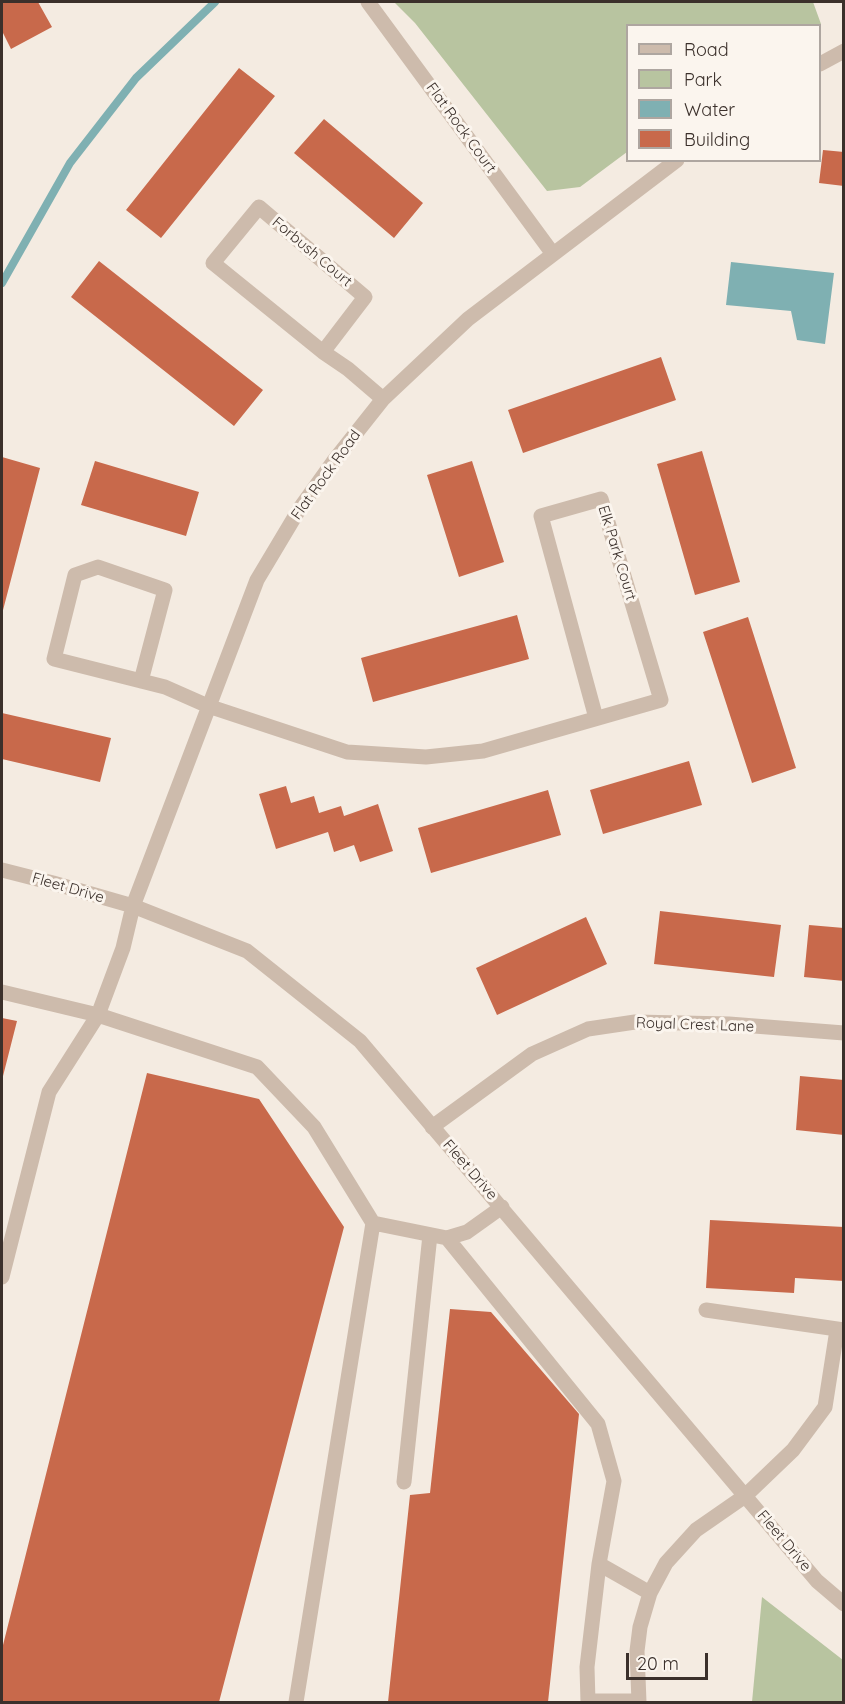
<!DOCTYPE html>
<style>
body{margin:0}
#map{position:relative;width:845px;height:1704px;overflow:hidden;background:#f4ebe1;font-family:Quicksand,sans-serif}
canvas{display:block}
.frame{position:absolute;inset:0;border:3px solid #3b302b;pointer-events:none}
.legend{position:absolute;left:626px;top:24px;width:195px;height:138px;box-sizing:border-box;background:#fbf5ee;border:2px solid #aea6a0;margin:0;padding:8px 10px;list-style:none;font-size:18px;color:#3b302b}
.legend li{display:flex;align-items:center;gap:12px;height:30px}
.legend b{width:30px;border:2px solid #aea6a0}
.scale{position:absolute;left:626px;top:1653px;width:82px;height:27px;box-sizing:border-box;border:3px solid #3b302b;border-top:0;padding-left:8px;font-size:18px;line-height:21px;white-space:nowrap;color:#3b302b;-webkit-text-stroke:4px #fbf5ee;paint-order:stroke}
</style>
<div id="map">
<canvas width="845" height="1704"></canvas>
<div class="frame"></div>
<ul class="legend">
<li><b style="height:8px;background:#cdbbac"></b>Road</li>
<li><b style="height:16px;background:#b8c4a0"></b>Park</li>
<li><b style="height:16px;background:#7fb0b2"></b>Water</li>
<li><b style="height:16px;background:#c8694b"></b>Building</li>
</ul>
<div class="scale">20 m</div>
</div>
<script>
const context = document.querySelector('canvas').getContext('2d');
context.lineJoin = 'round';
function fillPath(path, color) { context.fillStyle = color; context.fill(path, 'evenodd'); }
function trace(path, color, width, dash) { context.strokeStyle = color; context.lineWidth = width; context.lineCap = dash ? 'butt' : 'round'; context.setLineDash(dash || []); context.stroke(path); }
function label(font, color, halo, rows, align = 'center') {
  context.font = font + ' Quicksand,sans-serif'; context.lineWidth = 6; context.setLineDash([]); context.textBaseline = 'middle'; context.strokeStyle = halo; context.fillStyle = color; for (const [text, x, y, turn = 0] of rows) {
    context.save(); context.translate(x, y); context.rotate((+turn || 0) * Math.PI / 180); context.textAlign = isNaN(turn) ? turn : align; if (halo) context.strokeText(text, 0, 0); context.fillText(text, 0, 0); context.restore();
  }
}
const green = new Path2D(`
 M394,2h419l8,22 -3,2h-190l-1,126 -47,35 -33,4 -132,-168z
 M762,1597l81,63v42h-91z`);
const water = new Path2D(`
 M731,262l103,11 -9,71 -28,-4 -6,-29 -65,-6z`);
const stream = new Path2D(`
 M2,283l68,-120 66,-85 79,-76`);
const building = new Path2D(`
 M2,2h36l14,25 -41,22 -9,-18z
 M239,68l36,28 -114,142 -35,-28z
 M324,119l99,84 -29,35 -100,-85z
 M823,150l21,2v34l-25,-3z
 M99,261l164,129 -29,36 -163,-129z
 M661,357l15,43 -153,53 -15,-43z
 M702,451l38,131 -45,13 -38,-131z
 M2,457l38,11 -38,146z
 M95,461l104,31 -13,44 -105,-31z
 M472,461l32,101 -45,15 -32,-102z
 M517,615l12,44 -156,43 -12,-44z
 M748,617l48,151 -44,15 -49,-151z
 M2,713l109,25 -11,44 -98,-23z
 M689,761l13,44 -99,29 -13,-44z
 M286,786l5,17 23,-7 5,17 22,-7 3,10 34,-12 15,47 -33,11 -6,-17 -20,7 -6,-20 -52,17 -17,-55z
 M548,790l13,45 -130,38 -13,-45z
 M660,911l121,14 -7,52 -120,-13z
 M586,917l21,47 -110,51 -21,-47z
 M809,925l35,3v53l-40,-4z
 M2,1018l15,3 -15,59z
 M147,1073l112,26 85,128 -125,475h-217v-53z
 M800,1076l44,4v55l-48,-5z
 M710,1220l134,7v54l-49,-3 -1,15 -88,-5z
 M450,1309l41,3 88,102 -31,288h-160l22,-207 20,-2z`);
const minor = new Path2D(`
 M368,2l185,252
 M820,64l24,-13
 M323,352l42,-55 -106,-90 -46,56 110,89 25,17 35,30
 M141,681l24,-91 -67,-23 -23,8 -21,84 111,28 43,19 139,46 79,5 57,-6 178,-51 -60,-201 -60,17 55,202
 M2,870l51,13 80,23 114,45 113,90 457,540 27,23
 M2,992l96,23 159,52 57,60 59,96 -77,479
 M432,1127l100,-73 56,-25 47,-7 94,2 115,9
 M373,1223l74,15 20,-6 35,-25
 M447,1238l151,186 16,57 -15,83 -12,103 1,35
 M2,1277l47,-185 49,-77 25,-67 10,-42 124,-326 43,-72 33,-46 50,-63 85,-80 209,-159
 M706,1310l138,20
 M404,1482l26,-247
 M599,1564l51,29
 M588,1701h51
 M639,1702l-2,-51 3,-24 10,-34 16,-30 30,-33 49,-34 48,-46 32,-43 12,-77`);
const streetNames = [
 ["Flat Rock Court",461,128,54],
 ["Forbush Court",312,252,40],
 ["Flat Rock Road",326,475,-54],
 ["Elk Park Court",617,553,73],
 ["Fleet Drive",68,888,16],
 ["Royal Crest Lane",695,1025,2],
 ["Fleet Drive",470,1170,49],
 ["Fleet Drive",784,1541,50]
];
fillPath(green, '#b8c4a0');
fillPath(water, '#7fb0b2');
trace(stream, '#7fb0b2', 8);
fillPath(building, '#c8694b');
trace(minor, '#cdbbac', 15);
label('15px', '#3b302b', '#fbf5ee', streetNames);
</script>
